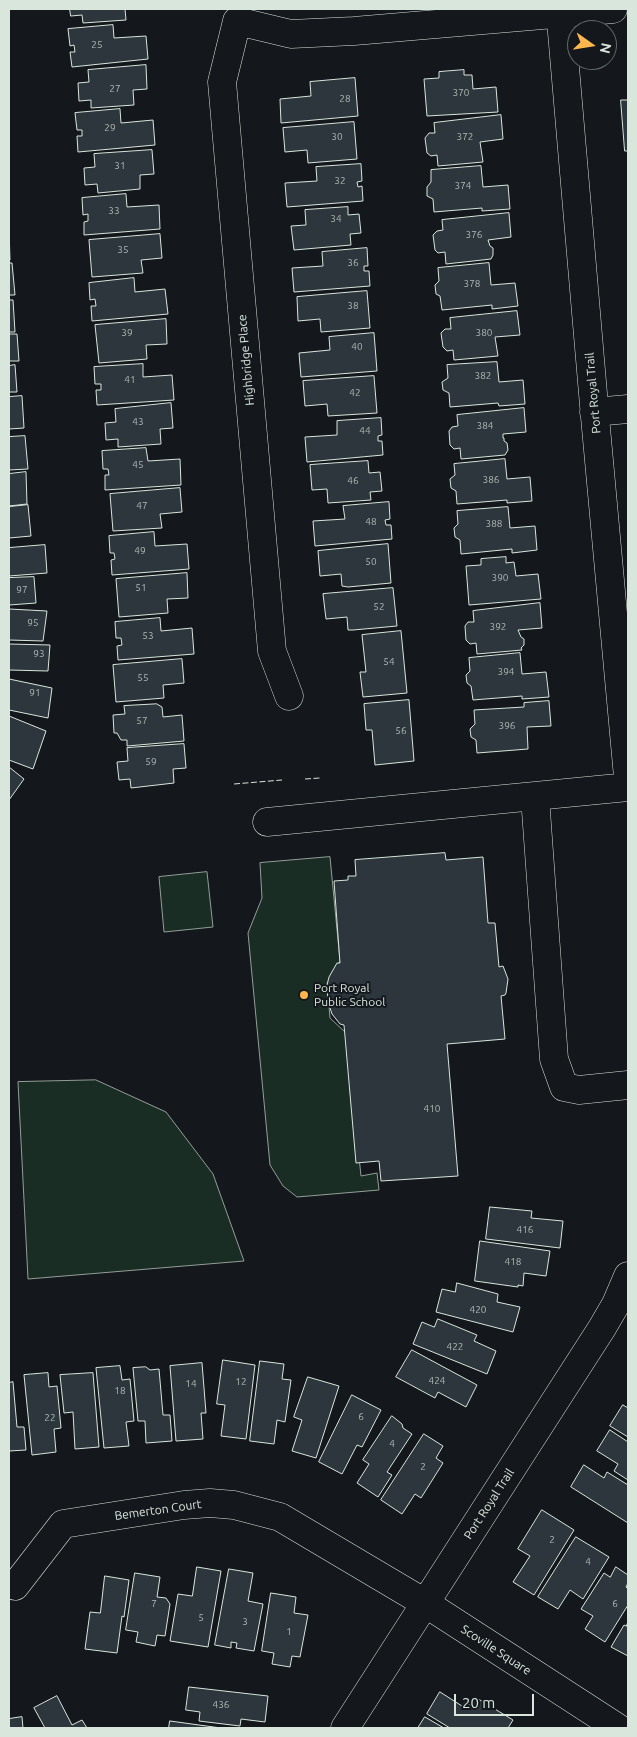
<!DOCTYPE html>
<style>
body{margin:0}
#map{position:relative;width:637px;height:1737px;overflow:hidden;background:#14181c;font-family:Ubuntu,sans-serif}
canvas{display:block}
.frame{position:absolute;inset:0;border:10px solid #d8e6dc;pointer-events:none}
.north{position:absolute;left:567px;top:20px;width:50px;height:50px;box-sizing:border-box;background:#14181c;border:1px solid #626a69;border-radius:50%;rotate:103deg;font-size:14px;font-weight:700;line-height:20px;text-align:center;color:#d8e6dc}
.north::after{content:'';display:block;margin:auto;width:18px;height:22px;background:#ffb74d;clip-path:polygon(50% 0,100% 100%,50% 72%,0 100%)}
.scale{position:absolute;left:454px;top:1694px;width:80px;height:22px;box-sizing:border-box;border:2px solid #d8e6dc;border-top:0;padding-left:6px;font-size:15px;line-height:18px;white-space:nowrap;color:#d8e6dc;-webkit-text-stroke:4px #14181c;paint-order:stroke}
</style>
<div id="map">
<canvas width="637" height="1737"></canvas>
<div class="frame"></div>
<div class="north">N</div>
<div class="scale">20 m</div>
</div>
<script>
const context = document.querySelector('canvas').getContext('2d');
context.lineJoin = 'round';
function fillPath(path, color) { context.fillStyle = color; context.fill(path, 'evenodd'); }
function trace(path, color, width, dash) { context.strokeStyle = color; context.lineWidth = width; context.lineCap = dash ? 'butt' : 'round'; context.setLineDash(dash || []); context.stroke(path); }
function label(font, color, halo, rows, align = 'center') {
  context.font = font + ' Ubuntu,sans-serif'; context.lineWidth = 4; context.setLineDash([]); context.textBaseline = 'middle'; context.strokeStyle = halo; context.fillStyle = color; for (const [text, x, y, turn = 0] of rows) {
    context.save(); context.translate(x, y); context.rotate((+turn || 0) * Math.PI / 180); context.textAlign = isNaN(turn) ? turn : align; if (halo) context.strokeText(text, 0, 0); context.fillText(text, 0, 0); context.restore();
  }
}
const green = new Path2D(`
 M330,857l10,104 -13,23 3,34 16,15 15,143 16,-3 2,17 -82,7 -14,-11 -13,-21 -22,-232 14,-35 -2,-35z
 M207,872l6,55 -49,5 -5,-55z
 M96,1080l70,32 47,62 31,87 -216,18 -10,-197z`);
const building = new Path2D(`
 M70,9h55l1,11 -43,3 -1,-8 -11,1z
 M113,25l1,13 32,-2 2,23 -76,8 -2,-15h5l-1,-7 -4,1 -2,-17z
 M146,65l1,24 -14,1 1,15 -43,3v-8l-12,1 -1,-18 11,-1 -1,-12z
 M464,70v5h8l1,14 23,-2 2,25 -71,4 -3,-37 15,-1v-6z
 M355,78l3,38 -77,7 -1,-24 31,-3 -1,-14z
 M621,100h7v51h-3z
 M120,109l1,14 32,-3 2,25 -77,7 -1,-16h5v-6h-5l-2,-17z
 M501,115l2,24 -23,3 3,20 -45,4 -1,-11 -6,1 -4,-3 -2,-15 4,-5h6l-1,-10z
 M354,122l3,37 -49,4 -1,-13 -22,2 -2,-24z
 M152,150l2,24 -14,1v14l-42,4 -1,-9 -12,1 -1,-17 11,-1 -1,-13z
 M361,164l1,17 -5,1 1,5 4,-1 1,15 -76,6 -2,-24 32,-2 -1,-14z
 M481,166l2,21 25,-2 2,24 -28,2v-3l-48,4 -1,-13 -6,-3v-9l4,-5v-12z
 M126,194l1,13 32,-2 1,24 -76,6v-13l4,-1v-7l-5,1 -1,-17z
 M348,207v8l11,-1 2,19 -11,1 1,11 -57,5 -3,-24 15,-1 -1,-15z
 M509,213l2,24 -23,3 2,6 3,2v7l-2,4 -45,5 -1,-12 -7,1 -3,-3 -2,-15 4,-4 6,-1 -1,-10z
 M9,229l1,31h-1z
 M160,234l2,24 -21,2 2,13 -51,4 -3,-37z
 M367,248l1,18h-4v5h5l1,15 -76,6 -2,-24 31,-2 -1,-14z
 M9,263h3l3,32h-6z
 M489,263l2,22 24,-2 3,23 -26,3v-4l-50,5 -2,-14 -4,-2 -1,-9 4,-4 -1,-13z
 M134,278l1,14 30,-3 3,25 -76,7 -1,-15h5l-1,-7 -5,1 -1,-17z
 M367,291l3,37 -49,4 -1,-13 -22,2 -1,-24z
 M9,300h4l2,32h-6z
 M517,311l3,24 -25,2 3,19 -44,4 -1,-10 -6,1 -4,-4 -2,-14 4,-4h6l-1,-11z
 M166,319l1,25 -21,1 1,14 -48,4 -4,-38z
 M374,333l3,38 -76,6 -2,-24 31,-3 -1,-13z
 M9,334h8l2,27h-10z
 M497,362l2,20 24,-2 2,24 -26,2 -1,-3 -48,4 -1,-14 -6,-3 -1,-8 6,-4 -1,-13z
 M143,364v13l29,-2 2,25 -77,5 -1,-15h5v-6h-6l-1,-17z
 M15,365l2,27h-8v-26z
 M374,376l3,37 -49,3 -1,-12 -22,2 -2,-25z
 M22,396l2,32 -15,1v-32z
 M171,403l2,25 -13,1 1,15 -43,3v-8l-12,1 -1,-17 11,-1 -1,-13z
 M524,408l2,24 -23,2v4h1v3l3,2 1,7 -3,5 -44,4 -1,-11 -6,1 -4,-4 -1,-14 3,-4 6,-1 -1,-11z
 M381,418l1,17 -4,1v5h4l1,14 -76,7 -2,-25 32,-2v-14z
 M25,436l3,33 -19,1v-33z
 M146,448l2,13 32,-2 1,26 -76,5v-15h4l-1,-6h-5l-1,-18z
 M505,459l2,20 23,-2 2,24 -25,2v-3l-50,4 -1,-13 -5,-3 -1,-9 5,-4 -1,-11z
 M368,461l1,12 11,-1 2,19 -12,1 1,8 -43,3 -1,-14 -15,1 -2,-25z
 M26,472l1,32 -18,2v-32z
 M180,488l2,24 -22,2 2,14 -49,3 -3,-37z
 M389,502l1,17 -5,1 1,5h5l1,14 -77,7 -2,-25 32,-2 -2,-13z
 M28,505l3,31 -22,2v-31z
 M508,507l2,21 25,-2 2,24 -25,3v-4l-51,5 -1,-14 -5,-3 -1,-9 4,-4 -1,-13z
 M154,532l1,14 32,-2 2,25 -77,6 -1,-15 4,-1 -1,-6h-4l-1,-17z
 M388,544l3,39 -43,4 -6,-1 -1,-12 -21,2 -2,-25z
 M45,545l2,28 -38,3v-28z
 M506,557v6l8,-1 2,14 22,-2 3,25 -72,6 -3,-39 15,-1v-6z
 M187,573l1,25 -21,1 1,14 -49,4 -3,-38z
 M34,577l2,26 -27,2v-27z
 M393,588l4,38 -44,4h-5l-1,-13 -21,2 -3,-25z
 M540,603l2,25 -24,2 3,7 3,2v6l-3,3 1,2 -45,4 -1,-11 -6,1 -4,-4 -1,-14 3,-4h6l-1,-11z
 M9,609l38,2 -4,30 -34,-1z
 M160,618l1,13 31,-3 2,26 -76,6 -1,-14 5,-1 -1,-7h-5l-1,-16z
 M401,631l6,62 -44,4 -3,-25h6l-4,-37z
 M9,644l41,1 -2,26 -39,-1z
 M520,653l2,21 24,-2 3,25 -27,2v-3l-49,4 -2,-14 -4,-3 -1,-8 4,-4 -1,-13z
 M182,659l2,24 -21,2 1,13 -48,4 -3,-37z
 M9,679l43,9 -4,30 -39,-8z
 M409,700l5,61 -39,4 -3,-35h-6l-2,-26z
 M549,701l2,25 -24,1 1,22 -51,4 -1,-13 -5,-3 -1,-8 5,-5 -1,-14 50,-3v-4z
 M157,704l5,3 1,10 19,-2 2,26 -57,5v-6h-6l-4,-7h-3l-1,-18 12,-1 -1,-8z
 M9,716l37,15 -13,38 -24,-9z
 M184,744l2,24 -13,1 1,14 -43,5 -1,-9 -11,1 -2,-18 11,-1 -1,-13z
 M9,767l15,12 -15,21z
 M445,853l1,7 37,-3 5,66h7l4,44 4,-1 5,13 -2,14 -1,2 -4,1 4,43 -58,5 11,132 -77,5 -2,-20 -23,2 -12,-138 -4,-1 -8,-10 -4,-12 -1,-17 2,-8 8,-14h3l-6,-82 14,-1v-4h8l-1,-16z
 M490,1207l42,4 -1,7 32,3 -3,27 -74,-9z
 M480,1241l70,10 -4,25 -22,-3 -1,13 -5,-1v2l-43,-6z
 M457,1283l41,11 -1,8 23,5 -7,25 -77,-20 6,-23 13,3z
 M438,1319l39,16 -3,6 22,10 -9,23 -74,-30 9,-22 12,5z
 M412,1350l65,35 -11,22 -28,-15 -3,6 -39,-21z
 M223,1360l32,5 -9,74 -25,-3 4,-31 -8,-1z
 M260,1361l24,3 -2,15 9,1 -6,42 -8,-2 -3,24 -24,-3z
 M202,1363l4,50h-5l2,26 -27,2 -6,-75z
 M120,1366l2,14 8,-1 4,42 -8,1 3,24 -25,2 -8,-80z
 M146,1367l4,3 9,-1 4,46h7l2,26 -26,2 -1,-22h-7l-5,-53z
 M48,1373l1,14 8,-1 4,42 -7,1 2,23 -24,3 -8,-80z
 M93,1373l6,74 -24,2 -2,-37 -9,1 -4,-38z
 M308,1377l31,9 -23,72 -24,-7 10,-31 -8,-3z
 M13,1382l4,45h7l2,23 -17,1v-68z
 M352,1395l29,15 -19,37 -5,-2 -15,29 -23,-12z
 M623,1405l5,3v29l-18,-11z
 M392,1416l10,8 1,4 9,6 -25,38 5,3 -14,22 -21,-14 12,-19 -6,-4z
 M610,1430l18,12v38l-14,-9 4,-7 -21,-13z
 M424,1434l19,12 -7,12 7,5 -22,35 -6,-4 -13,20 -21,-14z
 M584,1465l20,13 3,-6 21,13v38l-57,-36z
 M542,1510l32,20 -40,65 -21,-13 17,-26 -12,-7z
 M576,1537l33,20 -26,42 -13,-9 -12,19 -20,-12z
 M197,1567l24,4 -13,76 -38,-6 8,-47 14,2z
 M616,1567l12,8v8l-2,4 2,2v16l-23,37 -20,-13 8,-13 -12,-7 23,-36 6,4z
 M229,1569l24,4 -5,28 15,3 -9,47 -18,-3 1,-5 -6,-1v6l-16,-3z
 M135,1573l25,4 -3,20 9,1 4,6 -5,32 -8,-1 -2,11 -19,-4 2,-10 -12,-2z
 M105,1576l24,4 -5,37 -2,-1 -5,37 -32,-4 5,-37 10,1z
 M271,1593l25,4 -2,16 14,2 -8,42 -8,-1 -2,11 -18,-3 2,-11 -12,-2z
 M628,1622v34l-17,-9 13,-22 2,1z
 M189,1687l79,9 -3,26 -24,-3 -1,7 -41,-5 1,-9 -14,-2z
 M440,1692l22,14 3,-4 5,3 5,-8 38,23 -5,8h-58l-23,-14z
 M57,1696l15,29 10,-5 5,8h-42l-11,-20z
 M22,1717l1,11h-14v-9z
 M425,1717l19,11h-26z
 M170,1721l51,7h-52z`);
const minor = new Path2D(`
 M560,9l35,408 33,360
 M594,412l34,-3
 M289,696l-17,-45 -50,-569 15,-61 54,13 63,-3 259,-22
 M535,797l19,262 10,28 15,3 49,-5
 M267,822l361,-35
 M15,1586l48,-62 121,-19 26,-2 24,2 46,12 145,86 193,125
 M345,1728l257,-400 14,-24 12,-28`);
const fence = new Path2D(`
 M305,779l15,-1
 M234,784l48,-4`);
const markers = [
 [304,995,5,"#ffb74d"]
];
const numberNames = [
 ["25",97,45],
 ["27",115,89],
 ["370",461,93],
 ["28",345,99],
 ["29",110,128],
 ["30",337,137],
 ["372",465,137],
 ["31",120,166],
 ["32",340,181],
 ["374",463,186],
 ["33",114,211],
 ["34",336,219],
 ["376",474,235],
 ["35",123,250],
 ["36",353,263],
 ["378",472,284],
 ["38",353,306],
 ["39",127,333],
 ["380",484,333],
 ["40",357,347],
 ["382",483,376],
 ["41",130,380],
 ["42",355,393],
 ["43",138,422],
 ["384",485,426],
 ["44",365,431],
 ["45",138,465],
 ["386",491,480],
 ["46",353,481],
 ["47",142,506],
 ["48",371,522],
 ["388",494,524],
 ["49",140,551],
 ["50",371,562],
 ["390",500,578],
 ["51",141,588],
 ["97",22,590],
 ["52",379,607],
 ["95",33,623],
 ["392",498,627],
 ["53",148,636],
 ["93",39,654],
 ["54",389,662],
 ["394",506,672],
 ["55",143,678],
 ["91",35,693],
 ["57",142,721],
 ["396",507,726],
 ["56",401,731],
 ["59",151,762],
 ["410",432,1109],
 ["416",525,1230],
 ["418",513,1262],
 ["420",478,1310],
 ["422",455,1347],
 ["424",437,1381],
 ["12",241,1382],
 ["14",191,1384],
 ["18",120,1391],
 ["6",361,1417],
 ["22",50,1418],
 ["4",392,1444],
 ["2",423,1467],
 ["2",552,1540],
 ["4",588,1562],
 ["7",154,1604],
 ["6",615,1604],
 ["5",201,1618],
 ["3",245,1622],
 ["1",289,1632],
 ["436",221,1705]
];
const streetNames = [
 ["Highbridge Place",246,360,-95],
 ["Port Royal Trail",593,393,-95],
 ["Port Royal Trail",489,1504,-57],
 ["Bemerton Court",158,1510,-8],
 ["Scoville Square",496,1650,33]
];
const poiNames = [
 ["Port Royal",314,988],
 ["Public School",314,1002]
];
fillPath(green, '#1a2d24');
trace(green, '#939e99', 1);
fillPath(building, '#2c363c');
trace(building, '#d8e6dc', 1);
trace(minor, '#d8e6dc', 29);
trace(minor, '#14181c', 28);
trace(fence, '#d8e6dc', 1, [6, 2.5]);
for (const [x, y, r, color] of markers) { const dot = new Path2D(); dot.arc(x, y, r, 0, 2 * Math.PI); context.fillStyle = color; context.fill(dot); trace(dot, '#14181c', 2); }
label('10px', '#adbab4', null, numberNames);
label('12px', '#d8e6dc', '#14181c', streetNames);
label('12px', '#d8e6dc', '#14181c', poiNames, 'left');
</script>
